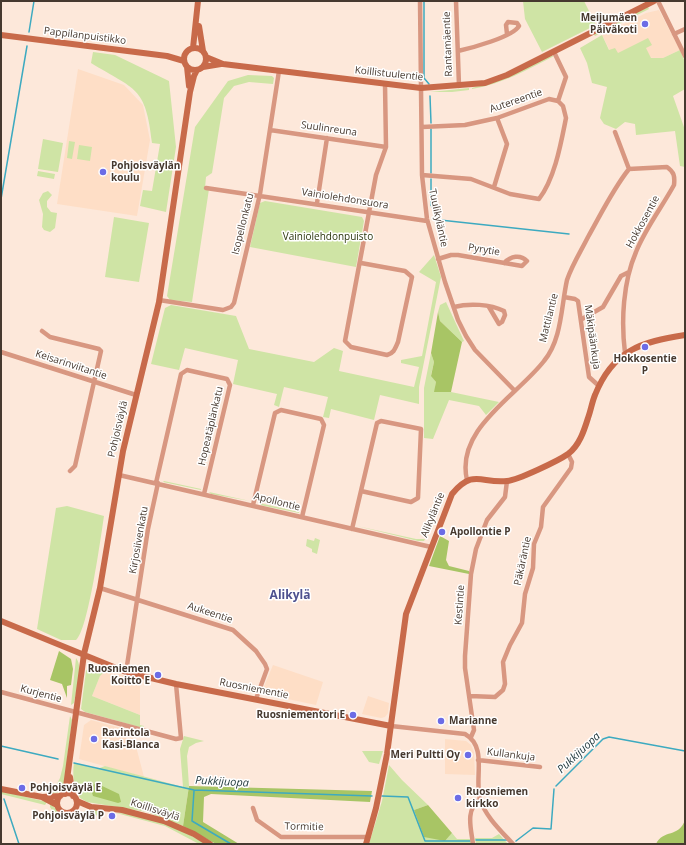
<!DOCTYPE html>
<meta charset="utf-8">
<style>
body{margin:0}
#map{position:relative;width:686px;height:845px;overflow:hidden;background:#fde8da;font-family:"Open Sans",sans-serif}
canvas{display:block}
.frame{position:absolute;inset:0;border:2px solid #46392f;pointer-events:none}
</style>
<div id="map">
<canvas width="686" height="845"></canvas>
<div class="frame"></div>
</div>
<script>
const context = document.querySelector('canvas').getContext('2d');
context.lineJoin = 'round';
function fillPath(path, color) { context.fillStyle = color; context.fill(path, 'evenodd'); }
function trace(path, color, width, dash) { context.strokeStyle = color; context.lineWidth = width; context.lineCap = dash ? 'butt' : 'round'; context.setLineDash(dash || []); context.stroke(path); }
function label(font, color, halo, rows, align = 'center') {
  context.font = font + ' "Open Sans",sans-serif'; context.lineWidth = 3; context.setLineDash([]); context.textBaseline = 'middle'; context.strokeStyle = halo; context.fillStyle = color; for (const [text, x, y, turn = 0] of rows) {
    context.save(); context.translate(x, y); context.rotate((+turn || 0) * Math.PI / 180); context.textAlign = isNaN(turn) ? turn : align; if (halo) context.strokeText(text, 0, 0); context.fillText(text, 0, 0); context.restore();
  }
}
const built = new Path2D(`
 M659,10l21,40 -17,8 -50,-1 -11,-22 44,-22z
 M78,69l46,16 19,20 7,35 -13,76 -80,-12z
 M273,665l50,17 -7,23 -52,-11 -1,-5z
 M107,669l33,12v34l-48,-19 8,-20z
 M368,696l21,7 -1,10 -3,4 -4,1 -19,-4z
 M91,720l41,11 12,46 -65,-18 5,-34z
 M445,739l21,2 5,4 3,7 1,23 -30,-1z`);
const green = new Path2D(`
 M523,1h61l12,24 -54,27 -17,-33z
 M648,7l1,2 -54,27 -1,-2z
 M602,35l7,15 6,-2 3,5 30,-15 4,7 -6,3 5,10h12l17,-8 5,12v27l-12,7 12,34v37l-5,-1 -5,-35 -39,4 -1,-11 -10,-2 -9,7 -12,-5 -4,-6 7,-31 -15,-4 -5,-20 -7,-15z
 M93,52l22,3 54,26 7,66 -10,65 -26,-6 3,-16 9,1 8,-47 -8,-1c-6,-57 -17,-53 -61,-80z
 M551,56h3c-27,14 -52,28 -82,33v-1l14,-4z
 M248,75l24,1 2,2 -1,6 -24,-2 -15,4 -10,12 -12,75 -6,4 -1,11 4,1 -17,113 -22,-2 -3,-4 28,-169 33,-46z
 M469,88v2l-17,2h-22z
 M43,139l20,4 -5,29 -20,-3z
 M69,141l6,1 -3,17 -5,-1z
 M79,145l13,2 -2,14 -13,-2z
 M38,171l17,3 -1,5 -17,-3z
 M48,191l4,4 -5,6v6l4,5 6,1 -2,15 -5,4 -6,-2 -2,-3 1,-13 -4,-14 4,-7z
 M265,201l97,16 2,4 -8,46 -106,-20 10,-44z
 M114,217l35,6 -10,59 -34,-5z
 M434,255l7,22 -22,110v17l-39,-9 -6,25 -43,-11 -2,9 -6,-1 5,-20 -44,-10 -5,20 -5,-2 3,-11 -44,-10 5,-24 -53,-12 -6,22 -28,-6 14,-56 6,-3 65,11 13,33 65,13 20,-14 9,3 -4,20 75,16 5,-20 -18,-4v-3l21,-4 14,-74 -17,-10z
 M446,302l18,39 -2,1 -22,-21 -2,-9 2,-7z
 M431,353l3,9 -3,13 5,7 -1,10h16l48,10 -13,13 -7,-9 -30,-6 -16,39 -9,-1v-50z
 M164,481l37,8v1l-38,-8z
 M209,492l41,9 -39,-7z
 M259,503l40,9v1l-39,-8z
 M67,506l37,10c-3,20 -16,115 -28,124h-15l-24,-11 19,-121z
 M357,526l59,13h9l-1,2h-6z
 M315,538l5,2 -3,14 -5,-2v-3l-6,-3 1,-7 7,2z
 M76,658c8,10 0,33 -2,45l-3,2z
 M97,665l10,4 -7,7 -8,20 48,19v10l4,1 -1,2 -58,-16 -4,-3 5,-38 3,-4z
 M70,716l2,4 -5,39v25l-4,7 -11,3 8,-16 3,-12z
 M184,736l20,5 -8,2 -7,4 -2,9 2,30 -6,40 -36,-14 -60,-10 -7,-4c-6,-10 -8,-23 -6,-35l23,6 8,-3 78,21 -3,-38z
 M362,751h21l-4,13 -10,-2z
 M389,765l13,15 26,25 -14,5 31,31 7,-8 5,6h14v5h-102l13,-43z
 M1,791l46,11 -2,3 -44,-11z
 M50,803l12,12c14,3 31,-12 43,-1l-41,6 -7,-3 -7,-10z
 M116,813c31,0 64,16 90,31h-7l-34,-18z
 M499,834l9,10h-32l-1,-6h17z`);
const forest = new Path2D(`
 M438,312l2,9 22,21 -11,50h-17l2,-10 -5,-6 3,-14 -3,-9z
 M440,536l9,5 -3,19 3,6 20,5v3l-40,-8z
 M59,651l12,8 2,10 -2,16 -4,1v12l-5,-14 -12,-4z
 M95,783h3l2,2 19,9 2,8 -3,1 -25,-7 -2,-7z
 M189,786l183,5 -2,11 -159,-8 -7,3 -1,25 36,22h-23l-33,-18z
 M428,805l24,28 -7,8 -21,-4 -10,-27z
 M685,820v24h-29c7,-15 23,-6 29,-24z`);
const stream = new Path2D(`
 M424,1v77l5,6
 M29,32l5,-31
 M430,96l1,27
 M431,129v44
 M431,179v26l4,8
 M1,199l26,-153
 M438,217l2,3 129,14
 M1,746l57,13
 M74,763l120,27 178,6
 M556,786l47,-47 6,-2 76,14
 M194,791l-2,30 39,23
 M382,796l26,1 17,44h45
 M4,799l15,45
 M476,840h31
 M516,841l17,-13 18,1 3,-40`);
const street = new Path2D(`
 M420,1l2,174 5,44 18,63 13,38 8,16 9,14 40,41
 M456,1l3,85
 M658,1l27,55
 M674,34l11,-5
 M458,51c13,-3 55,-14 61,-25l-2,-3 -9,-1 -2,3 1,9
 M554,52l12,25 -8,24
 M422,127l43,-2 32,-7 52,-19 9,2 5,5 3,12c-5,25 -11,60 -27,81l-29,-5 -39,-15 -49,-4
 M270,130l116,17
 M615,132l14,37
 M494,187l13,-43 -10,-26
 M206,188l221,33
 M317,203l10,-65
 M438,259l13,-4h7l64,11 5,-5c-7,-7 -16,-5 -23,2
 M361,263l44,8 7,6 -14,65c-3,7 -4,11 -11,13l-36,-8 -6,-6 31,-166 10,-28 -1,-63
 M564,297l11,2 3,2 11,76 10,9
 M159,300l64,10 8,-3 3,-4 26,-109 19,-123
 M454,307c15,-4 36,-3 50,4l1,4 -3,7 -3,2 -10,-17
 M582,319l21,-12 18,-31 8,-4
 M42,331l8,6 49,12 2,2 -26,115 -5,5
 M1,352l135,43
 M625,353c-4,-32 -2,-71 11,-101 9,-23 26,-45 38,-67 1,-9 0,-13 -7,-18l-38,2
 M119,475l312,72
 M467,480c-12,-51 50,-84 77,-119 18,-22 17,-54 23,-81 5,-15 14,-29 21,-43 13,-23 25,-48 41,-68
 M156,483l25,-109 6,-4 40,9 3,6 -26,109
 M253,505l22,-92 6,-3 40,9 3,6 -22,92
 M352,529l25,-106 4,-2 40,8 -3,69 -7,4 -50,-11
 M100,588l133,42 23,21 9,13 2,5 -11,30
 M126,672l22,-143 10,-46
 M1,692l175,47 5,-1 -5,-54
 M470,696l25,1 8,-7 2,-6 -2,-22 7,-17 12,-22 3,-29 8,-26 1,-24 7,-17 2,-20 28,-39 1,-6 -4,-8
 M391,726l74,8c23,13 9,44 15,65 5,17 21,32 33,45
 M471,737l3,-7 -9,-62v-12l6,-82 5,-25 11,-29 18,-23 2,-16
 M478,760l62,7
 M253,808l4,12 24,17h87
 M473,844c-2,-16 -8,-34 7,-45`);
const secondary = new Path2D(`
 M199,26l4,25
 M1,35l166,21 17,5
 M184 59a11 11 0 1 1 22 0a11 11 0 1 1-22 0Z
 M193,48l5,-47
 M206,57l17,7 198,24 64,-5 22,-8 147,-74
 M187,67l2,19
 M203,67l18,-3
 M1,621l125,51 50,12 215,42
 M70,777l3,19
 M1,789l41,8 15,8
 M57 803a10 10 0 1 1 20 0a10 10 0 1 1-20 0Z
 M65,794l19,-140 16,-66 23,-137 36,-149 31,-210 4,-16 3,-6
 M42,797l18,-1
 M77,801l14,6 31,3 42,11 30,13 16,10
 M366,844l10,-36 11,-54 19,-140 46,-120c22,-26 29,-10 55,-13 11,-1 51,-20 61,-27 11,-8 16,-23 20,-36 3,-8 4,-16 7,-23 18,-45 46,-53 90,-60`);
const markers = [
 [645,24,4,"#6c6ce6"],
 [103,172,4,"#6c6ce6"],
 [645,347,4,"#6c6ce6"],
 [442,532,4,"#6c6ce6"],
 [158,675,4,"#6c6ce6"],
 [353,715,4,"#6c6ce6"],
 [441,721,4,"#6c6ce6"],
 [94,739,4,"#6c6ce6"],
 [468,755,4,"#6c6ce6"],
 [22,788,4,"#6c6ce6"],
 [458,798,4,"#6c6ce6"],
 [112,816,4,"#6c6ce6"]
];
const poiNames = [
 ["Meijumäen",637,18,"right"],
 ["Päiväkoti",637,30,"right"],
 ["Pohjoisväylän",111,166],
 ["koulu",111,178],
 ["Hokkosentie",645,359,"center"],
 ["P",645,371,"center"],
 ["Apollontie P",450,532],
 ["Ruosniemen",150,669,"right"],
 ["Koitto E",150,681,"right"],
 ["Ruosniementori E",345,715,"right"],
 ["Marianne",449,721],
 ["Ravintola",102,733],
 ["Kasi-Blanca",102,745],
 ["Meri Pultti Oy",460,755,"right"],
 ["Pohjoisväylä E",30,788],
 ["Ruosniemen",466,792],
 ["kirkko",466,804],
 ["Pohjoisväylä P",104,816,"right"]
];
const streetNames = [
 ["Pappilanpuistikko",85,36,7],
 ["Rantamäentie",448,44,-92],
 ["Koillistuulentie",389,74,6],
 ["Autereentie",516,101,-19],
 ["Suulinreuna",329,129,8],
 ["Vainiolehdonsuora",345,199,9],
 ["Tuulikyläntie",438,218,78],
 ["Hokkosentie",643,222,-61],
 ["Isopellonkatu",243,224,-76],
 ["Pyrytie",484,250,9],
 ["Mattilantie",549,318,-76],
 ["Mäkipäänkuja",592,337,82],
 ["Keisarinviitantie",71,365,18],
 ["Hopeatäplänkatu",211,426,-77],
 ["Pohjoisväylä",118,429,-77],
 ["Apollontie",277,502,14],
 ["Alikyläntie",433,515,-68],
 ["Kirjosiivenkatu",139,540,-80],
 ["Päkäräntie",523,561,-78],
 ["Kestintie",460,605,-86],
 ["Aukeentie",210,613,18],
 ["Ruosniementie",254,689,11],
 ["Kurjentie",41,694,15],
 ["Kullankuja",511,755,7],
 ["Koillisväylä",155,810,18],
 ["Tormitie",304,827,1]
];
const parkNames = [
 ["Vainiolehdonpuisto",328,237]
];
const waterNames = [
 ["Pukkijuopa",579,753,-43],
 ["Pukkijuopa",222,782,3]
];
const quarterNames = [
 ["Alikylä",290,596]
];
fillPath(built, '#fedec6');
fillPath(green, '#cfe4a5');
fillPath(forest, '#a8c565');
trace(stream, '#3daac0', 1.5);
trace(street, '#d89781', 4.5);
trace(secondary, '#c86a4a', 6);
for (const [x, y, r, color] of markers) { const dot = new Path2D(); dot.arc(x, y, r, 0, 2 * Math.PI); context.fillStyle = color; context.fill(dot); trace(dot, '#fff', 1.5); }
label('bold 10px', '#46392f', '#fff', poiNames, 'left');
label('10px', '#46392f', '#fff', streetNames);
label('10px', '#2b360d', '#fff', parkNames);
label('italic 11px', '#1d353a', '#fff', waterNames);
label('bold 12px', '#4d508e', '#fff', quarterNames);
</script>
